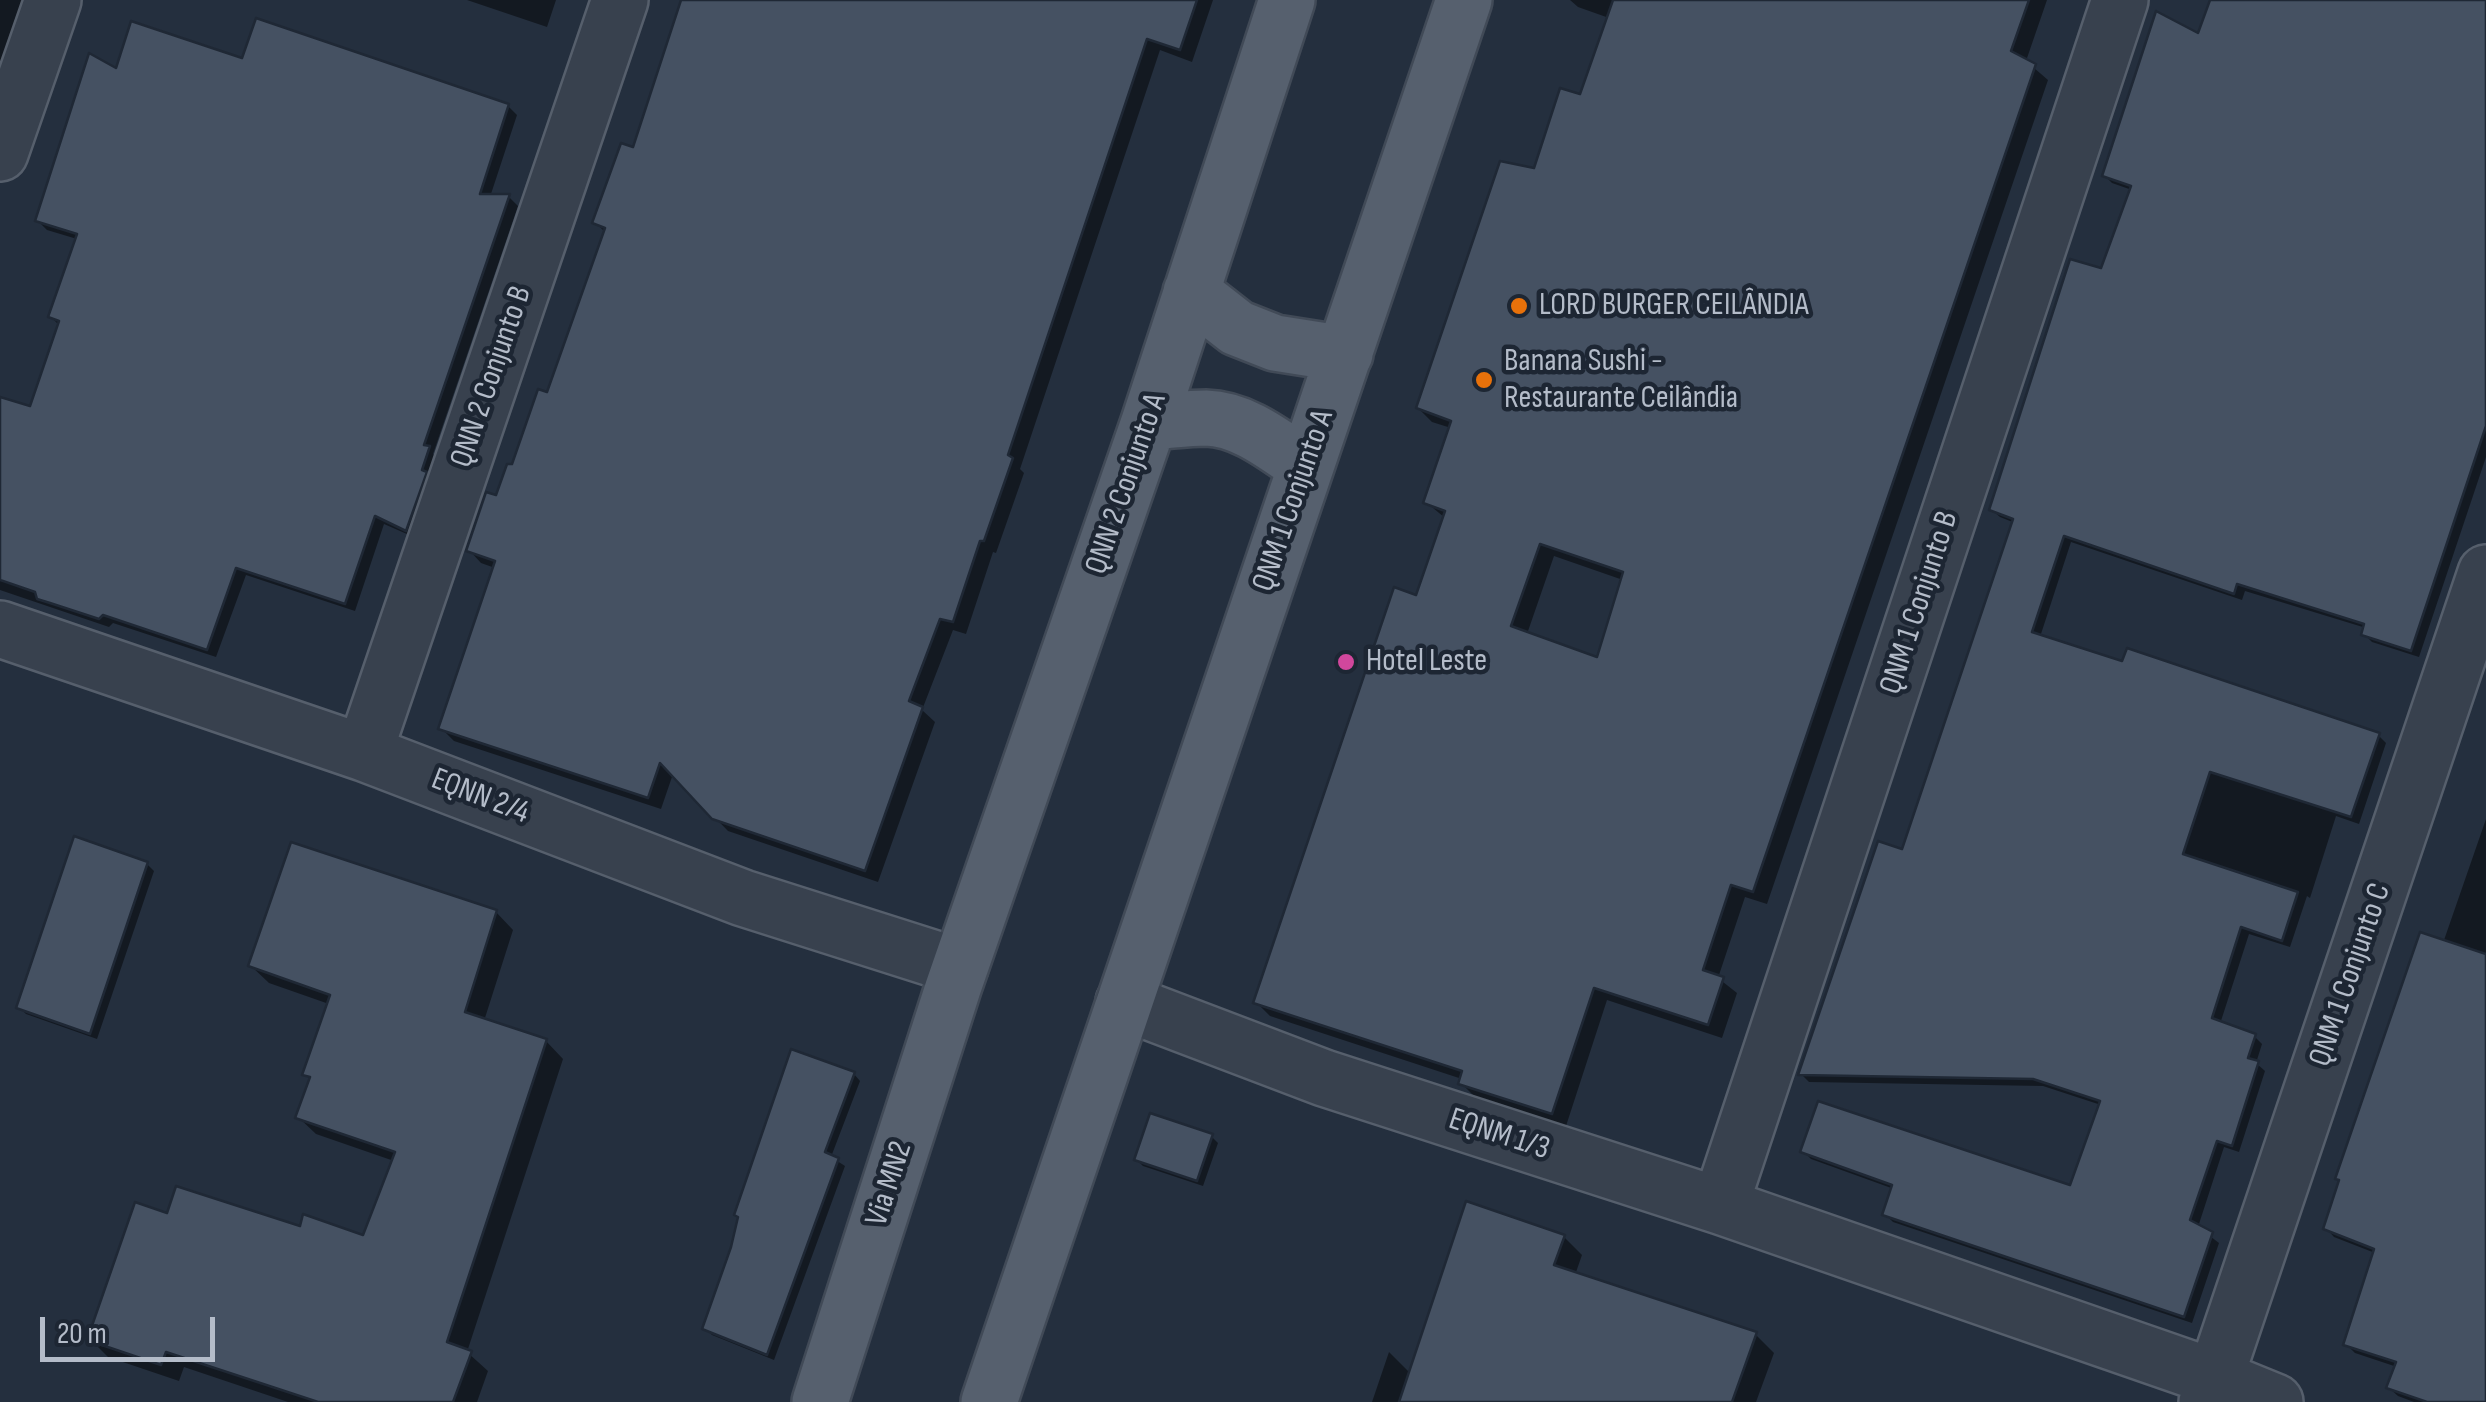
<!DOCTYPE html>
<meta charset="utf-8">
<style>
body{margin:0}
#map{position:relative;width:2486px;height:1402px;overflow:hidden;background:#242f3e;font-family:"Sofia Sans Condensed",sans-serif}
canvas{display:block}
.scale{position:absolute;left:40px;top:1317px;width:175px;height:45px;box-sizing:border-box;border:5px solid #b4bcc9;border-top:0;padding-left:12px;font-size:30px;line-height:35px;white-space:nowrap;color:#b4bcc9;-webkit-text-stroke:8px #1d2633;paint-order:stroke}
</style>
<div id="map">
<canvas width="2486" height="1402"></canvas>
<div class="scale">20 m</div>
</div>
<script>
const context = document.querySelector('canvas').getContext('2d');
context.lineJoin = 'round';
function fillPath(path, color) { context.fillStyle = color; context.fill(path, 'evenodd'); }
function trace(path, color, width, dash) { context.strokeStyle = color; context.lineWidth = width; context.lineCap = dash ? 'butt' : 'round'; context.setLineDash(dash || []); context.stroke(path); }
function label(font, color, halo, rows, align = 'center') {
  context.font = font + ' "Sofia Sans Condensed",sans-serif'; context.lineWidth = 9; context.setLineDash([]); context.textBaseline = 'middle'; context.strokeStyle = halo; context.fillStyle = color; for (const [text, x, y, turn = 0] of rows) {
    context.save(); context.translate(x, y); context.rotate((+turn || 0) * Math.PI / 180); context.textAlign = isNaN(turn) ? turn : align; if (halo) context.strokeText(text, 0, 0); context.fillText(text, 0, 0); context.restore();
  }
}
const shadow = new Path2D(`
 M0,0h26l-26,64z
 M467,0h89l-9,27z
 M684,0h529l-21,62 -32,-12 -140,419 4,4 -28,80 -3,-1 -27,82 -13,-4 -31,80 13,12 -57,160 -150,-51 -55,-57 -12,35 -207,-68 -13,-13 54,-160 -14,-5 -12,-13 79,-154 58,-163 -11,-11 39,-72z
 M1570,0h477l-21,61 22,19 -281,824 -22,-7 -27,81 19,15 -15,45 -115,-38 -41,126 -91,-29 -14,-14 1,-4 -192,-63 -14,-14 161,-403 28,-81 -19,-16 25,-74 -19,-6 -14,-14 118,-237 46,-74 27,-79 -31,-11zM1554,556l69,24 -25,80 -71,-26z
 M2212,0h274v457l-67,200 -47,-15 -8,-8 2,-6 -121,-37 -3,9 -171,-58 -31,95 84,27 254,71 8,8 -27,81 -23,-8 -26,82 -3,-2 -17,51 -41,-13 -29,90 34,12 8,8 -6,19 9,8 -26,81 -15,-5 -26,80 21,16 -27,80 -299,-101 -8,-8 9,-25 -83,-30 -8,-8 269,37 29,-83 -58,-19 -234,-4 -8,-8 102,-222 112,-329 -15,-6 -8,-7 111,-239 29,-81 -20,-7 -8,-8 95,-138z
 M243,62l265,44 9,9 -27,82h19l9,9 -85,248 5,4 -22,80 -32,-14 -29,87 -109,-36 -30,82 -103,-34 -4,4 -109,-37v-191l31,10 29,-83 -9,-9 26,-78 -30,-9 -9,-9 80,-150z
 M2486,819v583h-72l-16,-6 -9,-8 8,-21 -42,-14 -9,-9 29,-91 -41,-16 -8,-9 117,-285z
 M147,864l7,7 -57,168 -71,-25 -7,-7z
 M496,912l17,18 -29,91 62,20 17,18 -96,293 21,19 -11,31h-189l-104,-35 -5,14 -71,-24 -18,-18 78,-123 196,22 30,-77 -78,-27 -18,-17 14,-36 -7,-7 24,-70 -60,-21 -18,-17z
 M854,1074l6,7 -29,76 14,9 -71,194 -62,-25 -7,-7z
 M1211,1136l7,7 -15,43 -60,-20 -6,-6z
 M1564,1237l18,18 -7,20 180,59 19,19 -18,49h-384l17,-50 22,22z`);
const building = new Path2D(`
 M681,0h516l-17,50 -33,-11 -139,416 5,3 -29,83h-4l-27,81 -13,-3 -31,82 14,6 -58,164 -153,-52 -52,-56 -12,35 -210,-69 57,-168 -29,-10 20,-59 10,3 11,-31h5l26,-75 9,3 58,-164 -13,-5 29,-80 12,4z
 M1613,0h416l-18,51 25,13 -283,828 -22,-7 -28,85 21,7 -16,48 -114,-37 -42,126 -94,-30 4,-13 -209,-68 141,-416 22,8 29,-84 -22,-8 28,-82 -35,-13 84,-247 34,7 26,-80 20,6zM1540,544l83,28 -26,85 -86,-31z
 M2210,0h276v426l-75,225 -50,-16 3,-11 -127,-40 -3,10 -170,-58 -32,96 90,29 5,-13 253,85 -29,84 -141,-45 -27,82 115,38 -16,49 -41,-14 -29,91 44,16 -8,24 11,3 -27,85 -15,-5 -27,79 23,12 -29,85 -302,-102 10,-30 -92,-33 18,-51 252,84 30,-84 -67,-22 -235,-4 80,-234 24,8 111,-330 -24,-9 81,-251 31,9 30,-82 -29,-10 54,-165 42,22z
 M256,18l253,86 -29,90h30l-86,251 6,1 -8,24 5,2 -21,59 -31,-15 -30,88 -109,-36 -29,82 -104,-35 -4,4 -49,-16 -13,-4 -2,-7 -35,-12v-183l30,9 29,-85 -11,-4 29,-83 -42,-13 54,-168 27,15 15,-47 111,37z
 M74,836l74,26 -58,172 -74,-26z
 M291,842l206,68 -32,102 82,27 -100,303 25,9 -19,51h-135l-152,-50 -5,13 -74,-25 48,-138 32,11 9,-27 124,40 3,-12 60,21 32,-83 -100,-34 15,-41 -8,-2 28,-80 -82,-29z
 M2420,932l66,22v448h-59l-41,-14 10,-26 -53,-17 31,-96 -51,-20 16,-49 -4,-1z
 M791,1049l64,23 -30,80 14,6 -72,197 -65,-26 29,-82 7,-30 -4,-2z
 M1150,1113l63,21 -16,47 -63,-21z
 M1466,1201l99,34 -11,30 203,67 -25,70h-333z`);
const minor = new Path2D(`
 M0,153l53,-153
 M0,629l364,124 379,145 217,69
 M364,753l256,-753
 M1124,1002l200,76 396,128 496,172 59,24
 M1720,1206l400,-1206
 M2207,1402l279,-829`);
const major = new Path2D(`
 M1191,292l46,36 38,15 70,11
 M1149,422c19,-1 38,-4 57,-4 38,1 70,28 100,48
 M820,1402l133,-414 196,-566 138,-422
 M989,1402l475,-1402`);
const markers = [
 [1519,306,10,"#e8710a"],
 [1484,380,10,"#e8710a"],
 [1346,662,10,"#d1479c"]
];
const poiNames = [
 ["LORD BURGER CEILÂNDIA",1539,306],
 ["Banana Sushi -",1504,362],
 ["Restaurante Ceilândia",1504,399],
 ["Hotel Leste",1366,662]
];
const streetNames = [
 ["QNN 2 Conjunto B",492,377,-71],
 ["QNN 2 Conjunto A",1127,484,-71],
 ["QNM 1 Conjunto A",1294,501,-71],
 ["QNM 1 Conjunto B",1920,603,-72],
 ["EQNN 2/4",480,797,21],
 ["QNM 1 Conjunto C",2351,975,-71],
 ["EQNM 1/3",1499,1135,18],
 ["Via MN2",890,1184,-72]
];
fillPath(shadow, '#0007');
fillPath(building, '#455162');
trace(building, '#1f2835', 2.5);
trace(minor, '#565f6c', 60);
trace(major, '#414a57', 60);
trace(minor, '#38414e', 55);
trace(major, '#56606e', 55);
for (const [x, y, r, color] of markers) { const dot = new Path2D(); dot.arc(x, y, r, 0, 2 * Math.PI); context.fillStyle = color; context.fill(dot); trace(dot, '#1d2633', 4); }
label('32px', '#b4bcc9', '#1d2633', poiNames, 'left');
label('32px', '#b4bcc9', '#1d2633', streetNames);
</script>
